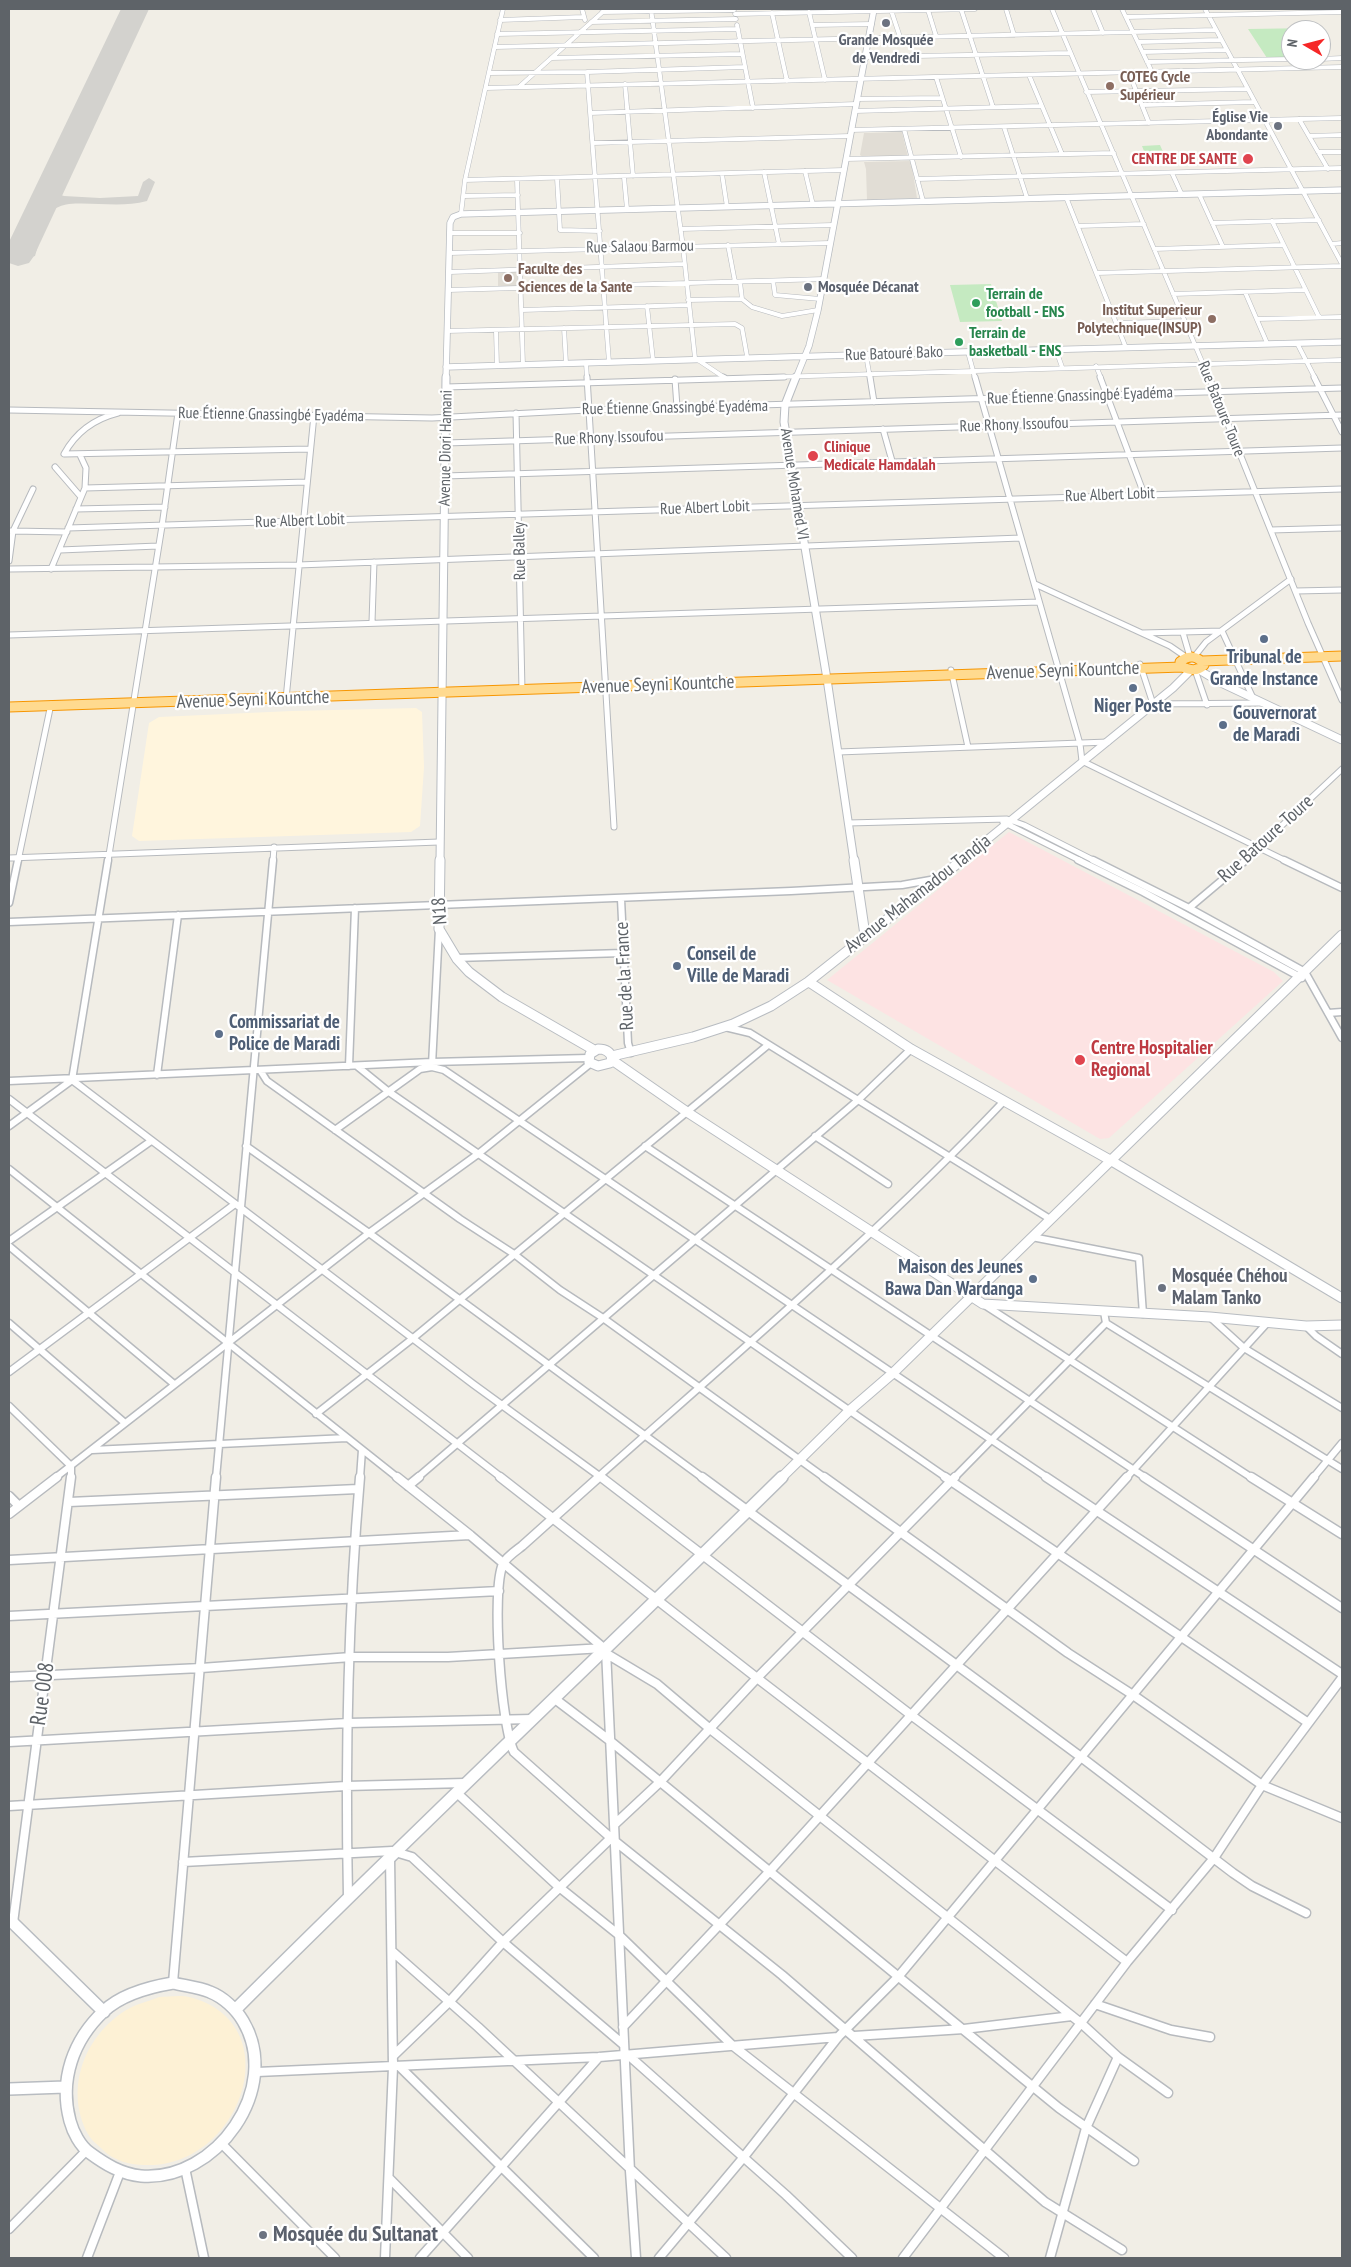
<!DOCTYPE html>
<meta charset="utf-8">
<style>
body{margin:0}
#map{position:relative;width:1351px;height:2267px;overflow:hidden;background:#f1eee6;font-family:"PT Sans Narrow",sans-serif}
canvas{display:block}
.frame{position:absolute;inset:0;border:10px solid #5e6368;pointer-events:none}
.north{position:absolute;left:1281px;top:20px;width:50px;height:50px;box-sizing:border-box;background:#fff;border:1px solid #bfc1c3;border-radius:50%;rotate:278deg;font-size:14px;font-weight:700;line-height:20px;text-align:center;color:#5e6368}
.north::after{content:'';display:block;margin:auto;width:18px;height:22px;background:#f62727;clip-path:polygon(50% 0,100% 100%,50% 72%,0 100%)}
</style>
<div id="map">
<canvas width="1351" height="2267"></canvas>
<div class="frame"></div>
<div class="north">N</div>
</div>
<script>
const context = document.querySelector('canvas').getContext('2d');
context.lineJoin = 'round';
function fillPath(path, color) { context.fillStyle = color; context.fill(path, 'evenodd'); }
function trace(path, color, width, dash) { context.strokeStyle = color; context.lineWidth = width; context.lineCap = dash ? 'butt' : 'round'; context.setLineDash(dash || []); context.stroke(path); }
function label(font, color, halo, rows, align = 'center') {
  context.font = font + ' "PT Sans Narrow",sans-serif'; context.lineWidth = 4.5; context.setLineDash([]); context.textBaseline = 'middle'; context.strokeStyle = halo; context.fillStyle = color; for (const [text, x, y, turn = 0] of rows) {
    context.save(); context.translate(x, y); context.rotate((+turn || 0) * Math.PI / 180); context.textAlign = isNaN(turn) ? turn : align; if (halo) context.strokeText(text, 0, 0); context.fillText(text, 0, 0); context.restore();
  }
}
const commercial = new Path2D(`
 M416,708l6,4 2,55 -4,59 -9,6 -272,9 -7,-5 17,-113 10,-6 133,-6z`);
const education = new Path2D(`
 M902,132l6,25 -44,1 -4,-3 4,-22z
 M911,161l6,37 -50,2 -1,-31 -2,-7z
 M517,270l1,16h-20v-15z`);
const medical = new Path2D(`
 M1009,832l265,140 9,9 -174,157 -9,1 -273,-159z`);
const green = new Path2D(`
 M1312,28l2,2h-23v27l-24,1 -19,-29z
 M1160,145l7,16h-19l-6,-15z
 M991,284l11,37 -42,1 -10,-37z`);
const sand = new Path2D(`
 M159,1997c9,0 21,-2 30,0 103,26 52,172 -44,168 -14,0 -31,-4 -42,-15 -5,-5 -12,-10 -15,-16 -25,-46 -2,-102 42,-126 9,-5 20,-7 29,-11z`);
const taxiway = new Path2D(`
 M149,178l6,4 -8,19c-26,7 -51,1 -78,3 -11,1 -18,8 -29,11l-6,-4 17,-11 -7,-8 1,-5h8l5,7 6,2 36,2 38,-2 5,-14z
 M31,225l6,4 -1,7 3,6 -4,14 -17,4 -9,-2v-17l18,-15zM26,240l-2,11 -8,1z`);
const runway = new Path2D(`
 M121,9h28l-115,247 -5,7 -11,3 -9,-3v-21z`);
const streetFar3 = new Path2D(`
 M582,9l3,11
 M651,9l32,238 12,111 30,20
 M961,9l32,98
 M1006,9l8,26
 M1052,9l157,369
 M1093,9l10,24
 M1122,9l30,63
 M1205,9l137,255
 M891,10l9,27
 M928,10l8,26
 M602,12l132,-2
 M809,12l16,68
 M772,13l15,68
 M735,14l240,-5
 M1126,17l216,-5
 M500,20l83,-3
 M591,22l145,-3
 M737,25l16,83
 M813,25l59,-1
 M497,34l241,-5
 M1138,42l83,-2
 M495,47l721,-17
 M1143,52l83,-2
 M865,57l205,-4
 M551,58l191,-4
 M1321,59l21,-1
 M1147,62l144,-3
 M489,73l98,-1
 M1129,73l20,50
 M1029,75l33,79
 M936,77l25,80
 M625,84l8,92
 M520,86l85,-76
 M486,88l856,-21
 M1086,92l161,-3
 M857,99l85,-1
 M1142,105l111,-3
 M855,111l187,-5
 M590,113l266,-9
 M1299,119l29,50
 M1004,127l23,71
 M904,129l19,72
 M851,130l491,-12
 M1309,136l33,-1
 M593,143l257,-7
 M1318,152h24
 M846,159l268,-6
 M805,171l8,34
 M764,172l15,72
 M1172,173l10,22
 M722,174l5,33
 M624,177l3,32
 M557,178l3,52 40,1
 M517,179l6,186
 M917,179l425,-11
 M465,180l379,-10
 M1199,194l24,53
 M464,196l54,-1
 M1066,197l60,151
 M461,214l4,-34 38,-171
 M1272,221l47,96
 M1212,223l107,-3
 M1078,226l66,-2
 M681,229l152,-4
 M451,233h69
 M1332,244l10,-1
 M728,245l7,37
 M1154,249l129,-4
 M450,253l380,-10
 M450,272l235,-8
 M1097,273l245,-7
 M773,281l2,14 45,4
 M740,282l2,17
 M449,290l375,-11
 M1245,292l22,51
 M1173,294l132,-4
 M688,300l54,-1 10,8 30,9 36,-6
 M647,306l6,54
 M522,310l167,-5
 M1257,319l85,-2
 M1118,323l67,-2
 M564,328l2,35
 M447,331l288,-7 7,4 5,28
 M496,331l1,35
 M1297,343l18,35
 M1056,350l6,17
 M968,352l7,26
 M866,355l4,23
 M609,362l-22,-290 158,-5
 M586,363l1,15
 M1096,366l5,12
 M742,378l600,-18`);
const streetFar2 = new Path2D(`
 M587,377l27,450
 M723,377l2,1
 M870,377l4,25
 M975,377l105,367 2,17 204,100
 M1100,377l44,117
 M1209,377l99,246 34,77
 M1314,377l28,55
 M675,379l2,28
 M446,387l338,-10
 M9,410l423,8 156,-8 754,-22
 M118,413c-24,6 -42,19 -54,41l246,-5
 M516,413l6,277
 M883,429l9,32
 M446,443l896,-28
 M55,467l26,30
 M445,476l897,-28
 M85,488l222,-6
 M33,489l-20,42 54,1
 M76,509l89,-2
 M68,528l1274,-39
 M1271,530l71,-2
 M60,550l98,-4
 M9,561l4,-30h-3
 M9,569l289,-4 723,-27
 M51,569l34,-81 1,-20 -6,-13
 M1035,584l135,62 16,11
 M1296,591l46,-1
 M372,622l2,-60
 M1142,633l80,-2 31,67
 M1183,633l7,24
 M9,635l1030,-33
 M1194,657l12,-15 85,-63
 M1140,664l13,40 110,-1
 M951,670l17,77
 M1195,670l12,35
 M286,699l28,-284
 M838,752l270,-10
 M1003,822l78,39
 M848,823l159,-4 17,6 71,36
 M9,858l430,-16
 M18,861l33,-157
 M108,861l54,-335 16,-113
 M273,861l1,-14
 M1244,861l98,-92`);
const streetFar1 = new Path2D(`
 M1078,860l65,32 159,86
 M1093,860l96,48 116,64 37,66
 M1284,860l58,28
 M621,899l7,144 3,10
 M9,903l9,-43
 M1189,908l57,-48
 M9,922l782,-31 111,-6 34,-6
 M456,958l167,-5
 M1328,1013l14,-1
 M725,1027l25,6 300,186
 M432,1065l7,-136
 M349,1066l6,-158
 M357,1066l32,26 558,386
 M260,1070l7,11 193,138 54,35 46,36 43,28 222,160
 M157,1075l21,-160
 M72,1080l401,304 129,94
 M9,1081l423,-19 156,-4
 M9,1099l493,379
 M9,1126l63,-46 36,-220
 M335,1130l85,-61 12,-2 12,3 604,408
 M815,1136l73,48
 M246,1146l123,87 334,245
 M645,1146l501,332
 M9,1169l389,309
 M1032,1237l107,21 4,56
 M9,1241l142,-100
 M9,1246l165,138
 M983,1304l269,174
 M1210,1317l34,31 98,60
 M9,1323l116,100
 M1106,1323l236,146
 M1306,1326l10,10 26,18
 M9,1372l226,-168
 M9,1406l62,60v12
 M316,1414l96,-75 356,-294
 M92,1450l255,-12
 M55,1478l314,-245 109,-79 113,-91
 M216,1478l57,-618
 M360,1478l2,-28
 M417,1478l440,-377 54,-52
 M597,1478c138,-123 280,-243 407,-377
 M954,1478l152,-155 -2,-11
 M1126,1478l142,-156
 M1313,1478l29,-35`);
const street = new Path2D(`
 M397,1477l73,58 136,115 24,521 6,87
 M500,1477l257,201 370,284
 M599,1477c-26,23 -51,46 -77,69 -5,4 -16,11 -19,18 -12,26 -2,162 11,188l97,86
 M601,1477l310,238 261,195
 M702,1477l379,280 152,116 19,13 54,27
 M824,1477l244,176 65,42 129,90 80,33
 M945,1477l362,245
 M1046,1477l296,197
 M1144,1477l198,131
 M1251,1477l91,57
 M408,1486l11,-9
 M9,1496l10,10
 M69,1502l289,-13
 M9,1514l48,-37
 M9,1560l461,-25
 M9,1616l490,-25
 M607,1654l50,30 52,44 373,296 36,33 50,36
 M9,1677l192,-9 150,-11h97l156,-9
 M555,1699l54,41 450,368 75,53
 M9,1742l339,-19 185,-4
 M457,1793l102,94 60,48 113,110 272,213
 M9,1806l337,-20 119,-3
 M615,1824l45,-42 97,-104 198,-201
 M183,1862l209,-11 20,6 91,85 121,103
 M348,1897c-3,-140 0,-281 12,-420
 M13,1923l58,-446
 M393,1952l85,75 248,231
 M173,1983l43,-506
 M1095,2004l76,26 39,7
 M623,2027l146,-155 358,-395
 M854,2036l110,-7 108,-13
 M627,2054l159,141 66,63
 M393,2056l57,-55 53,-59 108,-104 171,137 263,227 77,48
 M400,2067l194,191
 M257,2072l342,-15 239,-20
 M222,2144l113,114
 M185,2168l19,90
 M390,2179l78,79
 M9,2229l77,-78
 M87,2258l33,-86
 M385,2258l8,-191 -3,-210
 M420,2258l179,-201
 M659,2258l84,-100 95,-121 60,-60 416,-500
 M903,2258l224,-296 87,-104 48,-73 80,-107
 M1050,2258l36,-130 32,-71`);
const secondaryFar3 = new Path2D(`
 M446,367c299,-11 597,-16 896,-25
 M446,378l4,-155 3,-6 8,-3 881,-24
 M796,378l13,-32 9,-36 56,-301`);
const secondaryFar2 = new Path2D(`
 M796,377l-11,28 -1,17 43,257 27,182
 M1199,670l22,13 121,57
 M440,861l6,-484
 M961,861l212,-173 18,-18`);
const secondaryFar1 = new Path2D(`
 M440,860l-1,69 18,30 12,13 33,25 92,53
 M854,860l11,75
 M809,982l102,67 199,111 232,138
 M598,1049c7,0 12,2 14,9l-2,5 -12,3 -9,-4 1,-8z
 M612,1056l81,-19 40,-13 38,-18 37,-24 154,-122
 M612,1060l75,52 296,192 227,13 96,9 36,-1
 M781,1478l68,-67 44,-38 449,-438`);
const secondary = new Path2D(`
 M9,1919l95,93
 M173,1983c12,3 26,4 37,9 13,5 26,17 33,29 40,67 -27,161 -102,155 -20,-2 -36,-12 -51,-23 -10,-7 -17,-21 -20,-32 -11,-41 3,-81 34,-110 18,-17 45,-24 69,-28z
 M236,2009c180,-180 365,-354 546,-532
 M9,2089l56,-2`);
const highway = new Path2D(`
 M1202,661l140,-5
 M1180,662l2,5c8,3 15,5 22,-2
 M1180,662c8,-7 18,-7 24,3
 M9,707l1173,-40`);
const markers = [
 [886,23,5,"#6b7280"],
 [1110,86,5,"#8d6e63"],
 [1278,126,5,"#6b7280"],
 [1248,159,6,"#e0444e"],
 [508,278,5,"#8d6e63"],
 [808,287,5,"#6b7280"],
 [976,303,5,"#2e9e5b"],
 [1212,319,5,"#8d6e63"],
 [959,342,5,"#2e9e5b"],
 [813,456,6,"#e0444e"],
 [1264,639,5,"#5c6f8a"],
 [1133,688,5,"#5c6f8a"],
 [1223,725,5,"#5c6f8a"],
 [677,966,5,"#5c6f8a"],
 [219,1034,5,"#5c6f8a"],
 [1080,1060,6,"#e0444e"],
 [1033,1279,5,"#5c6f8a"],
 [1162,1288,5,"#6b7280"],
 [263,2235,5,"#6b7280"]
];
const farWorshipnames = [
 ["Grande Mosquée",886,40],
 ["de Vendredi",886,58],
 ["Église Vie",1268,117,"right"],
 ["Abondante",1268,135,"right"],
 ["Mosquée Décanat",818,287,"left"]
];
const farEducationnames = [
 ["COTEG Cycle",1120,77],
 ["Supérieur",1120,95],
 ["Faculte des",518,269],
 ["Sciences de la Sante",518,287],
 ["Institut Superieur",1202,310,"right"],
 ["Polytechnique(INSUP)",1202,328,"right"]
];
const farHealthnames = [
 ["CENTRE DE SANTE",1237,159],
 ["Clinique",824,447,"left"],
 ["Medicale Hamdalah",824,465,"left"]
];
const farStreetnames = [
 ["Rue Salaou Barmou",640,247,-1],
 ["Rue Batouré Bako",894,354,-2],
 ["Rue Étienne Gnassingbé Eyadéma",1080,396,-2],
 ["Rue Étienne Gnassingbé Eyadéma",675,408,-1],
 ["Rue Batoure Toure",1221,409,68],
 ["Rue Étienne Gnassingbé Eyadéma",271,415,1],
 ["Rue Rhony Issoufou",1014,425,-2],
 ["Rue Rhony Issoufou",609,438,-2],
 ["Avenue Diori Hamani",446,448,-89],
 ["Avenue Mohamed VI",794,484,81],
 ["Rue Albert Lobit",1110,495,-2],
 ["Rue Albert Lobit",705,508,-2],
 ["Rue Albert Lobit",300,521,-2],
 ["Rue Balley",520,551,-91]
];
const farLeisurenames = [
 ["Terrain de",986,294],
 ["football - ENS",986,312],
 ["Terrain de",969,333],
 ["basketball - ENS",969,351]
];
const serviceNames = [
 ["Tribunal de",1264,658,"center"],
 ["Grande Instance",1264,680,"center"],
 ["Niger Poste",1133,707,"center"],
 ["Gouvernorat",1233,714],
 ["de Maradi",1233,736],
 ["Conseil de",687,955],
 ["Ville de Maradi",687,977],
 ["Commissariat de",229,1023],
 ["Police de Maradi",229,1045],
 ["Maison des Jeunes",1023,1268,"right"],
 ["Bawa Dan Wardanga",1023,1290,"right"]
];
const streetNames = [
 ["Avenue Seyni Kountche",1063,671,-2],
 ["Avenue Seyni Kountche",658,685,-2],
 ["Avenue Seyni Kountche",253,700,-2],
 ["Rue Batoure Toure",1266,839,-42],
 ["Avenue Mahamadou Tandja",918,894,-38],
 ["N18",440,911,-94],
 ["Rue de la France",625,976,-93]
];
const healthNames = [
 ["Centre Hospitalier",1091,1049],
 ["Regional",1091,1071]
];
const worshipNames = [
 ["Mosquée Chéhou",1172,1277],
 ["Malam Tanko",1172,1299]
];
const nearStreetnames = [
 ["Rue 008",43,1694,-82]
];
const nearWorshipnames = [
 ["Mosquée du Sultanat",273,2235]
];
fillPath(commercial, '#fff5dd');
fillPath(education, '#e1ddd5');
fillPath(medical, '#fde3e3');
fillPath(green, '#c5eac1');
fillPath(sand, '#fdf1d5');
fillPath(taxiway, '#d3d2ce');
fillPath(runway, '#d3d2ce');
trace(streetFar3, '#b7babe', 5);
trace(streetFar2, '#b7babe', 7);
trace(streetFar1, '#b7babe', 9);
trace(street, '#b7babe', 11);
trace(secondaryFar3, '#b8bcc1', 7);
trace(secondaryFar2, '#b8bcc1', 9);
trace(secondaryFar1, '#b8bcc1', 11);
trace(secondary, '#b8bcc1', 14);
trace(highway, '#f79600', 11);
trace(streetFar3, '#fff', 4);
trace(streetFar2, '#fff', 5);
trace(streetFar1, '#fff', 6);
trace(street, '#fff', 8);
trace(secondaryFar3, '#fff', 5.5);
trace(secondaryFar2, '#fff', 7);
trace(secondaryFar1, '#fff', 9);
trace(secondary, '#fff', 11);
trace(highway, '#ffda8f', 9);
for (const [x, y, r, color] of markers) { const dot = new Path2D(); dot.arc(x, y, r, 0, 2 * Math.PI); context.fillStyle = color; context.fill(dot); trace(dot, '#fff', 2); }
label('bold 16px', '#5b616d', '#fff', farWorshipnames);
label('bold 16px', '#785e54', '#fff', farEducationnames, 'left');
label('bold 16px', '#be3a42', '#fff', farHealthnames, 'right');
label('16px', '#5e6368', '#fff', farStreetnames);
label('bold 16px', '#27864d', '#fff', farLeisurenames, 'left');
label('bold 19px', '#4e5e75', '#fff', serviceNames, 'left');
label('19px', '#5e6368', '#fff', streetNames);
label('bold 19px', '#be3a42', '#fff', healthNames, 'left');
label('bold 19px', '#5b616d', '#fff', worshipNames, 'left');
label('22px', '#5e6368', '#fff', nearStreetnames);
label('bold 22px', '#5b616d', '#fff', nearWorshipnames, 'left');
</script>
